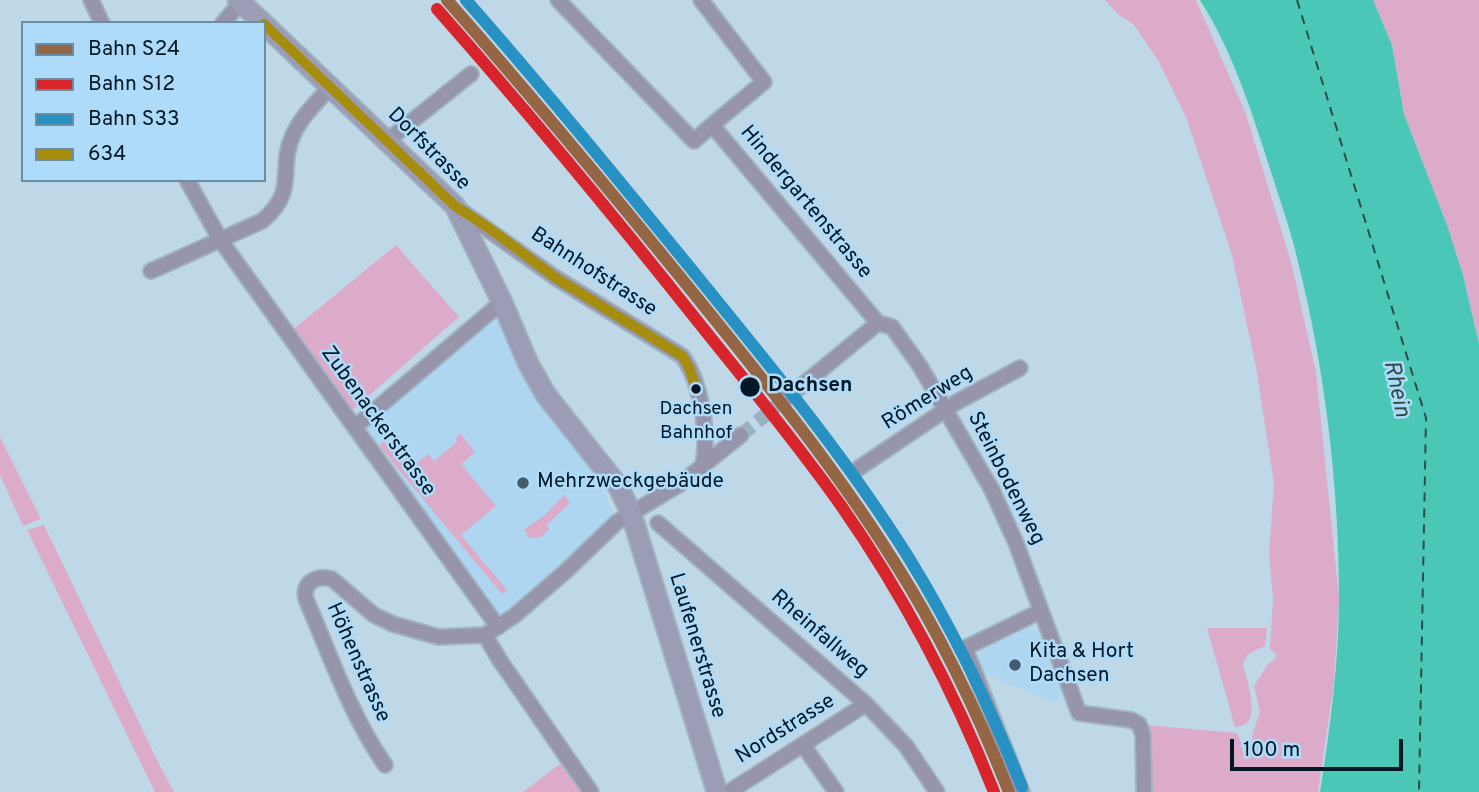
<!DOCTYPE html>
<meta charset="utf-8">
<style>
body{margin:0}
#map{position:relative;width:1479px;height:792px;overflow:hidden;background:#bfd8e8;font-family:Overpass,sans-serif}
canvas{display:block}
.legend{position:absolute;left:21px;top:21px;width:245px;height:161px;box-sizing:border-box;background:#aedbf9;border:2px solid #698da4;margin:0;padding:9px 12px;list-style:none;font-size:21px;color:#021724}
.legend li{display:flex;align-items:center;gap:14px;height:35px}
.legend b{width:35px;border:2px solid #698da4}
.scale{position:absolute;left:1230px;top:739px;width:173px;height:32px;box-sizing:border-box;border:4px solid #021724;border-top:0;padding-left:9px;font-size:21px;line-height:24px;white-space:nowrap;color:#021724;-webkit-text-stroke:5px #aedbf9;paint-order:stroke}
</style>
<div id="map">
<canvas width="1479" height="792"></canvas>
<ul class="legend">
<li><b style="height:9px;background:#946644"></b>Bahn S24</li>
<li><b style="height:9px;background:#d8242b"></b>Bahn S12</li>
<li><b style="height:9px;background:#2791c3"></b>Bahn S33</li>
<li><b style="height:9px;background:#a68d0d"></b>634</li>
</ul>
<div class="scale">100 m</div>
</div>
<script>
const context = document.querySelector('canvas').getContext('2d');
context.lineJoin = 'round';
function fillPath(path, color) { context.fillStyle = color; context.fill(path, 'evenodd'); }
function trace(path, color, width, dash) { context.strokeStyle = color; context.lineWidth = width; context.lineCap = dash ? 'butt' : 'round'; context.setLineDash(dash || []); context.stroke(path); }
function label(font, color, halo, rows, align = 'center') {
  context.font = font + ' Overpass,sans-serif'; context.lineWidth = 5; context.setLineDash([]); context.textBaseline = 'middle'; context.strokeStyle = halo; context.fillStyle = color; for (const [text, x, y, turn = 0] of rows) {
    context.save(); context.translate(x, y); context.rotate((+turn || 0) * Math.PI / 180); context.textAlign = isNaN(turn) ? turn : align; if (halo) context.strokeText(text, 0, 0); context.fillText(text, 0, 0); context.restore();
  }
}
const built = new Path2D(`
 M497,314l23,53 28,47 51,64 16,41 -110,98 -13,-4 -133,-185z
 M1027,626l12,7 23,62 -8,7 -73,-29 -3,-15 5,-11z`);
const green = new Path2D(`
 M1105,0h91l50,114 45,148 25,110 23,226 -5,85 -16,109h-171l-1,-67 91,8 4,9 2,10 7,1 3,-21 7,-20 -6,-26 14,-22 7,-5 1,-5 -6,-5 3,-50 -4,-46 5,-70 -18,-116 -24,-112 -46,-138 -27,-55 -25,-37 -15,-10z
 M1373,0h106v344l-16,-69 -16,-50 -43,-111 -12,-69z
 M396,245l63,72 -110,96 -59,-81z
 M460,433l15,19 -14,12 35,42 -35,29 46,55 -5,4 -123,-148 5,-5 40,48 16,-14 -15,12 -15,-19 18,-14 6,7 23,-19 -2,-4z
 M0,437l41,82 -18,7 -23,-51z
 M564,495l6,8 -23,22 2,4 -8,8 -12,1 -5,-8 22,-16z
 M44,525l114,237 16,30h-19l-128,-262z
 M1207,628h60l-2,18 -17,8 -5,10c3,13 16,51 3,60 -1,1 -10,3 -11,3z
 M565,760l22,32h-64z`);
const water = new Path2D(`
 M1200,0h173l19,45 12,69 43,111 16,50 16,69v448h-159c10,-64 19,-130 19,-195 0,-110 -14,-228 -41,-335 -6,-28 -16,-55 -24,-81 -20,-62 -39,-126 -74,-181z`);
const ferry = new Path2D(`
 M1297,0l129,418 -7,374`);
const streetTunnel = new Path2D(`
 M741,435l47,-38`);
const street = new Path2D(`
 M91,0l11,23
 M558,0l136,141 18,-16 166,198
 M701,0l63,82 -52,43
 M223,23l20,-23
 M387,141l84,-67
 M187,180l34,61 277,386
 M456,207l100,71 126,78c19,25 27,78 21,108
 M151,271l111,-50c37,-31 15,-51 31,-86 8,-18 24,-33 37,-48
 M878,323l14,4 28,39 72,124 24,53 63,170 52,7 8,4 4,11 1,57
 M788,397l90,-74
 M355,427l147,-125
 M859,468l98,-66 63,-34
 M658,523l208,181 40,42 31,46
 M485,635l14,24 92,133
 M803,745l33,47
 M385,765c-35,-51 -55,-110 -79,-166 -4,-17 11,-24 26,-20l42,36 19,9 46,13 46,-2 29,-19 51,-44 52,-50 63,-38 61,-49
 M729,792l137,-88
 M1022,792l-57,-144 76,-37`);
const secondary = new Path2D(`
 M238,0l25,23
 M264,24l191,182 47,96 26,61 18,32 72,91 13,27 86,279`);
const bus1 = new Path2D(`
 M264,24l191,182 34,22 67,50 126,78 7,11 8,24`);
const rail1 = new Path2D(`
 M447,0c82,93 161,188 239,284 72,89 146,179 207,276 47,73 84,151 116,232`);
const rail2 = new Path2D(`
 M437,9c90,102 177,207 262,314 48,60 98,120 143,184 62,89 112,184 152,285`);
const rail3 = new Path2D(`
 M466,0c79,90 155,183 231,276 73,90 148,180 210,279 46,74 83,151 115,232`);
const markers = [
 [750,387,11,"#021724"],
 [696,389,6,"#021724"],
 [523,483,7,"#445b69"],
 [1015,665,7,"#445b69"]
];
const busNames = [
 ["Dachsen",696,410],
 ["Bahnhof",696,434]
];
const streetNames = [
 ["Dorfstrasse",428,150,45],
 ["Hindergartenstrasse",805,203,50],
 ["Bahnhofstrasse",593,273,33],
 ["Römerweg",928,399,-32],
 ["Zubenackerstrasse",377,422,54],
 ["Steinbodenweg",1005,479,63],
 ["Rheinfallweg",819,635,41],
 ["Laufenerstrasse",696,646,73],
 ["Höhenstrasse",357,663,66],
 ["Nordstrasse",786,730,-32]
];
const stopNames = [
 ["Dachsen",768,387]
];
const poiNames = [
 ["Mehrzweckgebäude",537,483],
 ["Kita & Hort",1029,653],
 ["Dachsen",1029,677]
];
const waterNames = [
 ["Rhein",1395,389,78]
];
fillPath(built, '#aed6f0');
fillPath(green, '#ddabca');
fillPath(water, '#4bc7b8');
trace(ferry, '#2e4d45', 2, [9, 7]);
trace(streetTunnel, '#99b1c1', 14, [14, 7]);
trace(street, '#a0b4c1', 18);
trace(secondary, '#a0b4c1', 23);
trace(street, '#9795ac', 14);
trace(secondary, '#9a9db5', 19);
trace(bus1, '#a68d0d', 10);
trace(rail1, '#946644', 12);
trace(rail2, '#d8242b', 12);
trace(rail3, '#2791c3', 12);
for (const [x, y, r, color] of markers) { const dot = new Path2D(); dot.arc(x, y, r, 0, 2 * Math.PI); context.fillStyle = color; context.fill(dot); trace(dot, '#aedbf9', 2.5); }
label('19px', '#021724', '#aedbf9', busNames);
label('21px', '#021724', '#aedbf9', streetNames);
label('bold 21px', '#021724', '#aedbf9', stopNames, 'left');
label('21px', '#021724', '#aedbf9', poiNames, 'left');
label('italic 23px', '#2e4d45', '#aedbf9', waterNames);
</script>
